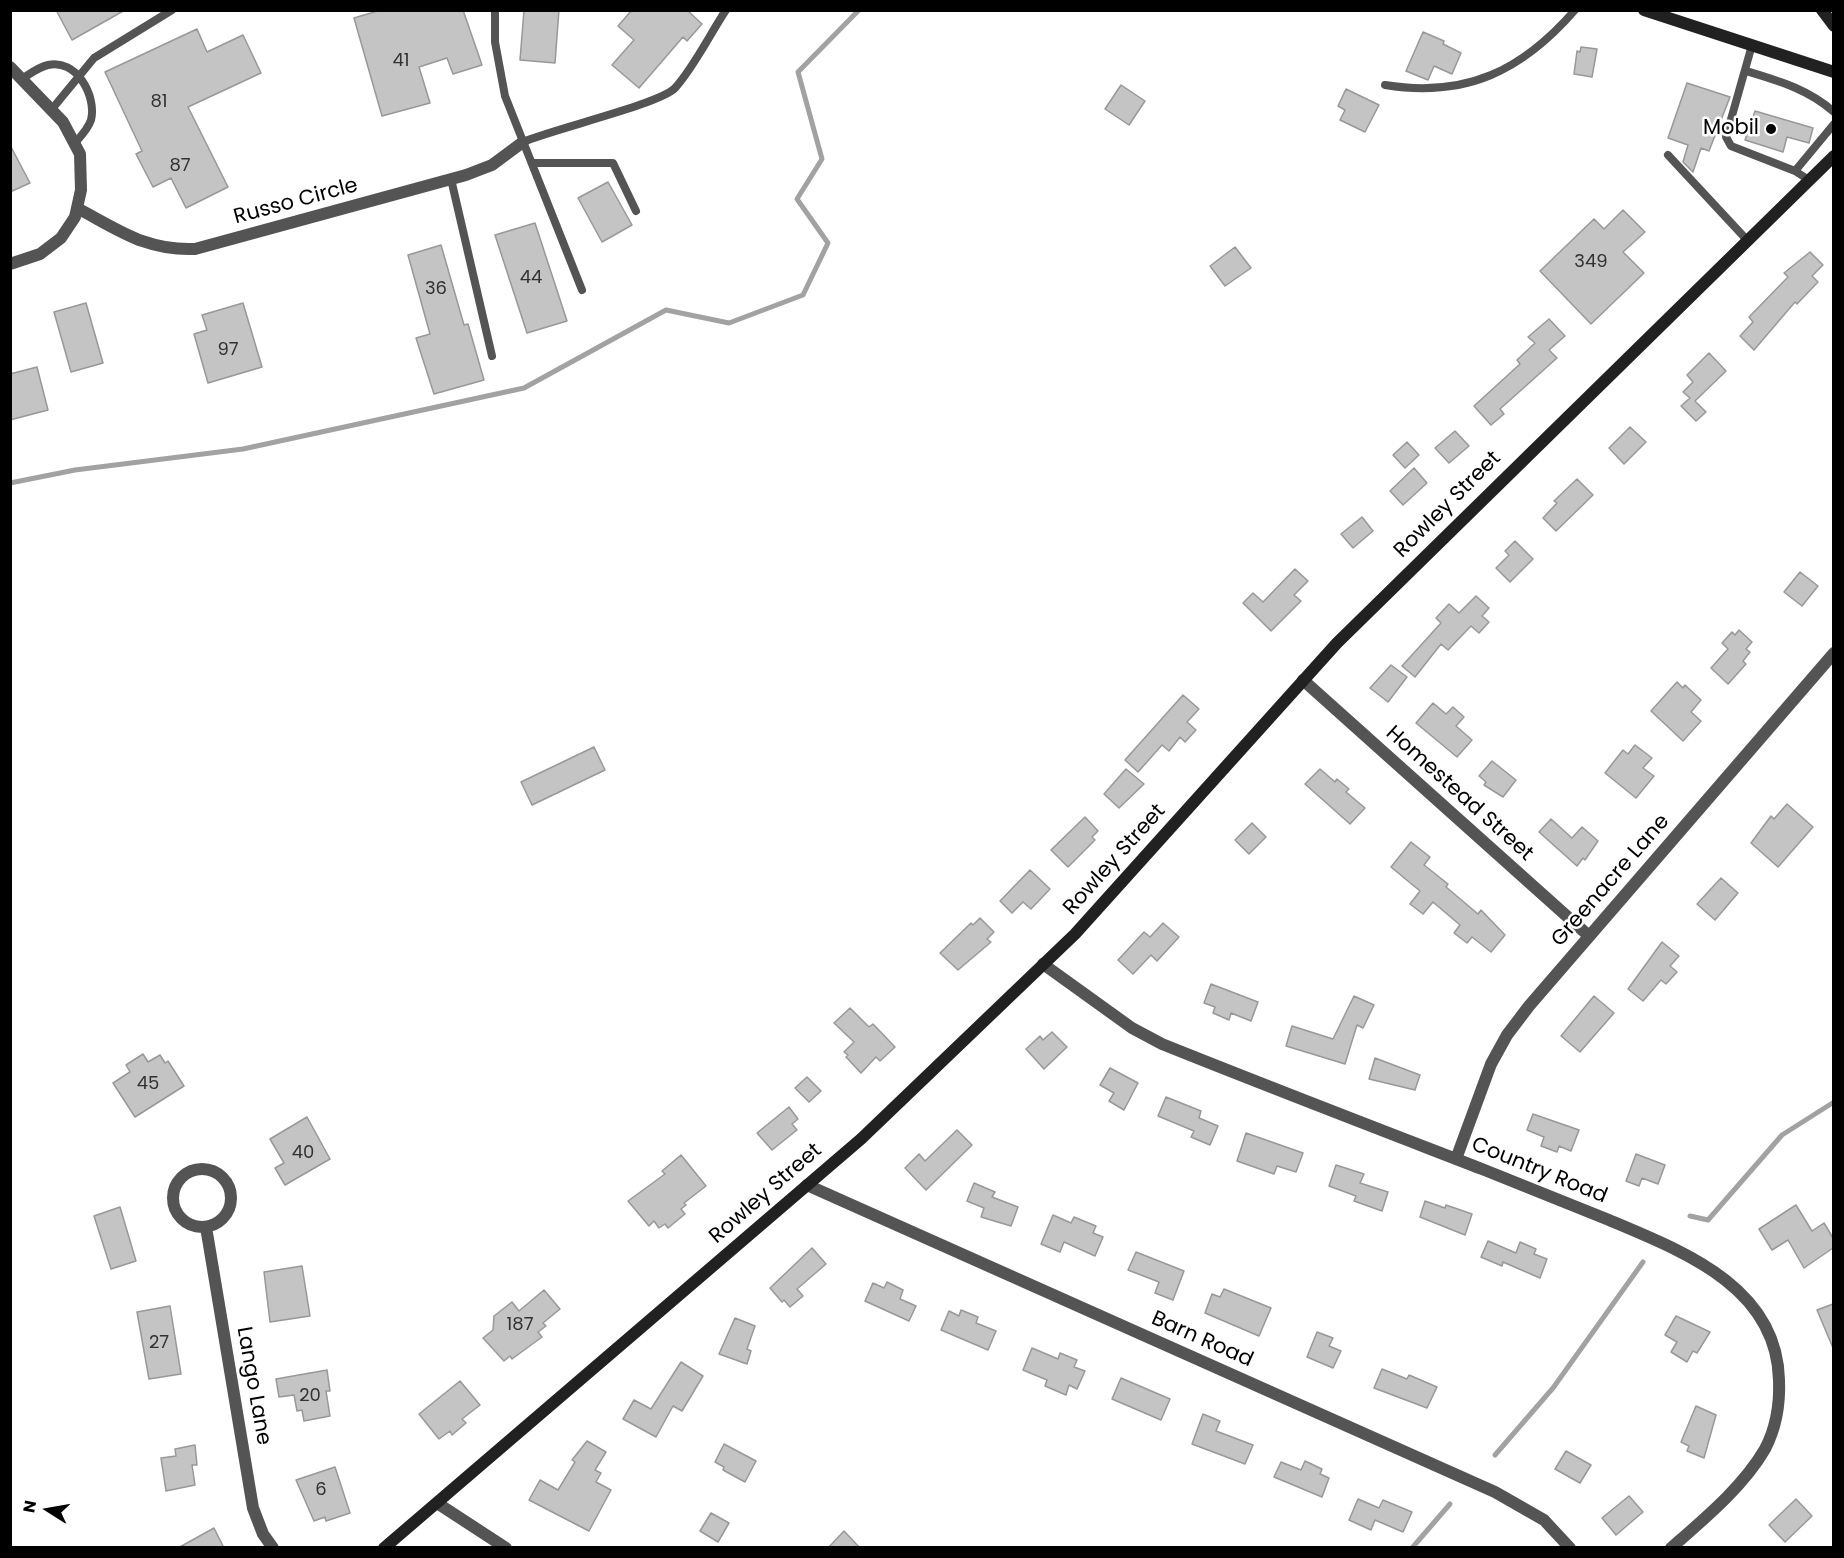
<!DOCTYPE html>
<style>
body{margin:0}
#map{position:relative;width:1844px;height:1558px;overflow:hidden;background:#fff;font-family:Poppins,sans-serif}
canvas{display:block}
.frame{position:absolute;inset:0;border:12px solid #000;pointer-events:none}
.north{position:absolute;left:18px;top:1480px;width:60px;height:60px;-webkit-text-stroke:4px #fff;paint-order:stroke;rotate:281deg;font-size:16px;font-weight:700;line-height:24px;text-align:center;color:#000}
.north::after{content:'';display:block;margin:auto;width:21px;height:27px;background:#000;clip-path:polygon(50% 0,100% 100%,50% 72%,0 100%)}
</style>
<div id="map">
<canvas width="1844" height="1558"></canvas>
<div class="frame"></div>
<div class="north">N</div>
</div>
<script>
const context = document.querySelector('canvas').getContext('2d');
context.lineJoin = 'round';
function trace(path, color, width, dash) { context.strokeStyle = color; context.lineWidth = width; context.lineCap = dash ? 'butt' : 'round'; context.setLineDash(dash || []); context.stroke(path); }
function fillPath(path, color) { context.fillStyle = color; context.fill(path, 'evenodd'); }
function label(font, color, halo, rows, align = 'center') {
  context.font = font + ' Poppins,sans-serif'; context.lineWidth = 5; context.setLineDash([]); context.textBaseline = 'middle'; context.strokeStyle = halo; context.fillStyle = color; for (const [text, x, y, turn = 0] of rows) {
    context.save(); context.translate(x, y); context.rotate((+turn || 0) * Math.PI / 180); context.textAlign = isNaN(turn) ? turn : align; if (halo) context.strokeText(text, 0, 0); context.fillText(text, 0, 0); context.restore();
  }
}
const stream = new Path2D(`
 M10,483l65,-13 168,-21 281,-61 142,-78 63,13 74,-28 25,-52 -31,-44 25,-40 -24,-87 61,-62
 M1690,1216l18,4 74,-85 52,-33
 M1495,1455l58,-67 90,-126
 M1412,1548l38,-44`);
const building = new Path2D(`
 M56,10h69l-53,30z
 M381,10h82l19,55 -29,9 -6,-16 -28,9 11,36 -48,13 -28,-98z
 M524,10h35l-4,53 -35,-3z
 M632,10h55l15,14 -15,17 -4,-4 -44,51 -27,-23 22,-25 -16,-14z
 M197,29l10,23 36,-17 18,38 -73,34 40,80 -42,21 -15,-30 -18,9 -17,-33 6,-3 -37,-79z
 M1423,32l21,9 -1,3 18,9 -9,21 -18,-8 -6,14 -22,-9z
 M1581,47l16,2 -5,28 -18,-3 3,-23 3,1z
 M1687,83l43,14 -21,54 -8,-3 -8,24 -10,-10 5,-17 -20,-7z
 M1121,85l24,16 -16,24 -24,-16z
 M1346,89l33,16 -14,27 -25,-12 5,-10 -7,-4z
 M1755,111l58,17 -4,15 -22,-6 -4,15 -38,-12z
 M10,145l20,38 -20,9z
 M608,182l24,43 -30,17 -24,-44z
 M1623,210l22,22 -22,20 21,21 -53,51 -51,-53 54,-52 10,10z
 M535,223l32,98 -40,12 -32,-98z
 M441,245l23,80 4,-1 16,56 -50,14 -18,-56 14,-4 -22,-79z
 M1235,247l16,21 -26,18 -15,-20z
 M1810,252l13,13 -11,11 6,6 -21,22 -2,-2 -41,48 -14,-14 13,-14 -4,-5 39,-40 -4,-4z
 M86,303l17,60 -32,9 -17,-60z
 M243,303l19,64 -54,16 -14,-49 13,-4 -5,-15z
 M1549,319l16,17 -16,14 8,8 -57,51 4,5 -13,11 -17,-19 46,-42 -3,-4 18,-17 -7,-6z
 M1709,353l17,18 -31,30 11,11 -10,9 -15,-15 9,-8 -7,-6 10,-10 -6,-7z
 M37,367l11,43 -38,10v-46z
 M1630,427l16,15 -22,22 -15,-16z
 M1455,431l14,15 -20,17 -14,-15z
 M1407,442l12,13 -14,13 -12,-13z
 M1414,468l13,15 -24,22 -13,-14z
 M1577,479l16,16 -37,36 -13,-13 14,-15 -3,-2z
 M1362,517l11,14 -20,17 -12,-14z
 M1515,541l18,18 -23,23 -14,-14 13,-13 -4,-4z
 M1295,569l13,12 -14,14 7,6 -30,30 -28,-28 10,-10 10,9z
 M1800,572l18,14 -16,20 -18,-14z
 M1476,596l13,12 -7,8 7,6 -10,11 -8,-7 -23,24 -7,-6 -26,33 -13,-11 39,-43 -5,-5 13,-14 10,9z
 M1739,630l13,12 -6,7 4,3 -7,9 3,3 -18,20 -17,-16 17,-19 -6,-6 10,-11 3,3z
 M1391,665l16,12 -19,25 -18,-14z
 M1677,682l6,6 2,-3 16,15 -10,12 10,9 -18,20 -32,-30z
 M1183,695l16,14 -12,13 9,8 -11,12 -5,-5 -11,14 -7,-6 -24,27 -13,-12z
 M1433,703l13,11 7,-7 11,10 -8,9 16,14 -15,17 -41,-34z
 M1635,745l17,13 -9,10 11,8 -18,22 -31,-25 18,-23 5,4z
 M594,747l11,23 -73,35 -11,-23z
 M1492,761l24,19 -13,17 -19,-12 2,-3 -7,-6z
 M1126,769l18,15 -25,24 -15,-14z
 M1320,769l15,13 2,-3 12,10 -3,3 19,16 -15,16 -45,-40z
 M1787,804l26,23 -35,40 -27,-24 20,-27 3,3z
 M1085,817l13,14 -6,6 3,3 -27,27 -17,-17z
 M1551,819l21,19 10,-11 16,14 -13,19 -2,-2 -6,8 -38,-34z
 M1252,823l14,14 -17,17 -14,-14z
 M1411,842l19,15 -6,8 24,19 -2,3 32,27 3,-4 24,25 -14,17 -19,-15 -5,6 -13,-10 6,-8 -27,-23 -10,12 -13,-10 10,-13 -29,-24z
 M1030,870l20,19 -19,20 -8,-7 -11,11 -12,-12z
 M1721,878l17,15 -23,27 -18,-16z
 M980,918l14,14 -7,7 4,3 -33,28 -18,-17 31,-30 2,2z
 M1163,923l16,14 -22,24 -6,-6 -18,19 -15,-14 26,-28 6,5z
 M1662,942l17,14 -9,10 7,6 -11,12 -5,-4 -18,21 -15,-12z
 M1211,984l47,18 -7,19 -20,-8 -2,7 -16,-7 2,-6 -11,-4z
 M1354,996l20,9 -11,23 -6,-3 -12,39 -59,-18 6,-20 41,13z
 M1594,996l20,17 -34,39 -19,-16z
 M850,1008l19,19 4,-3 22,23 -15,14 -4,-4 -15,16 -15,-16 2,-2 -4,-3 10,-10 -20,-19z
 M1052,1032l15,15 -23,22 -18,-20 14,-13 3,4z
 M143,1054l5,8 12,-7 5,8 3,-2 16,25 -49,31 -22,-34 17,-11 -4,-7z
 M1375,1058l45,17 -5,15 -46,-11z
 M1110,1068l28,15 -14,27 -15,-9 5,-8 -14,-8z
 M807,1077l14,14 -12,11 -14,-14z
 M1166,1097l35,14 -2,7 19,8 -8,19 -19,-8 3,-6 -36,-15z
 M789,1107l9,12 -6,5 5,6 -25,20 -15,-17z
 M1533,1114l46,16 -8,21 -12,-5 -2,6 -16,-6 3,-9 -17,-7z
 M307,1117l23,42 -45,26 -10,-17 9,-5 -14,-24z
 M957,1130l15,15 -46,45 -21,-22 14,-14 6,7z
 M1246,1133l57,20 -7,19 -19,-6 -3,8 -37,-13z
 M1636,1154l29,11 -7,19 -16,-6 -3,8 -13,-5z
 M681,1155l25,31 -22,17 2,2 -5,4 4,5 -17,14 -3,-4 -6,4 -5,-7 -5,5 -21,-25 37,-27 -3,-3z
 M1336,1165l28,9 -4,9 28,9 -6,19 -28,-10 2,-5 -27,-10z
 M974,1183l21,9 -3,5 26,10 -7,19 -30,-9 3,-9 -17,-7z
 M1425,1201l20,7 1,-3 26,9 -7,21 -45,-18z
 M1796,1205l16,26 12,-8 9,15v10l-29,20 -16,-28 -16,10 -13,-21z
 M120,1207l16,54 -25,8 -17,-53z
 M1053,1215l18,8 3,-6 22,9 -3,7 10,4 -8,19 -31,-14 -4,10 -19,-8z
 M1488,1241l28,12 4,-11 16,7 -2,5 13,5 -7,19 -37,-16 -1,4 -21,-9z
 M812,1248l14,16 -29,25 6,7 -13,11 -6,-7 -2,2 -12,-14z
 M1136,1252l48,19 -11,29 -18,-7 4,-11 -31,-12z
 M302,1266l8,50 -40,6 -6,-50z
 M887,1282l16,8 -3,9 16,7 -7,15 -44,-20 8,-18 11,5z
 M1224,1289l47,19 -12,28 -54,-23 7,-19 8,3z
 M544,1290l16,19 -17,14 3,3 -8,6 4,5 -30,22 -2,-3 -6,5 -21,-23 10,-8 1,-14 18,-14 7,9z
 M1833,1304v44l-16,-38z
 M170,1306l11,68 -32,5 -12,-67z
 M961,1310l17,7 -2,6 20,8 -8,19 -47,-20 8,-19 10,5z
 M1676,1316l34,16 -13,21 -4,-2 -6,11 -16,-10 6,-10 -12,-7z
 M735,1318l20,8 -8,23 4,2 -4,13 -28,-10z
 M1317,1332l16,6 -4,8 12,5 -8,17 -26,-11z
 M1032,1348l26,11 2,-6 17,7 -3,7 11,4 -8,18 -8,-4 -3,10 -21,-9 2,-6 -24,-10z
 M681,1362l22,14 -21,35 -9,-5 -17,31 -33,-18 11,-19 17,9z
 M1382,1369l25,10 2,-4 28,12 -10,21 -53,-20z
 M327,1370l3,21h-4l4,25 -26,5 -2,-11 -5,1 -3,-16 -15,2 -3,-18z
 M1121,1378l49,21 -9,21 -49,-21z
 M460,1381l20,24 -18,14 4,4 -14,12 -2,-4 -11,8 -20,-25z
 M1696,1406l20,9 -12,43 -17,-7 2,-5 -8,-4z
 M1203,1414l17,7 -4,10 37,14 -8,19 -53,-20z
 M587,1441l19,11 -11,18 6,3 -5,9 15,8 -22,41 -60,-31 11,-20 18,10 17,-28 -3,-2z
 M724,1444l32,17 -11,21 -22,-12 1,-3 -9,-5z
 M195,1445l2,20h-5l3,20 -29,6 -5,-33 15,-2 -1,-7z
 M1566,1451l25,14 -11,18 -25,-14z
 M1305,1461l17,8 -2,5 9,4 -7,19 -48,-20 7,-15 20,8z
 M335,1467l15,46 -24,8 -1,-4 -11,4 -18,-41z
 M1629,1496l14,16 -27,23 -14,-17z
 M1358,1499l21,9 4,-8 29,12 -9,20 -28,-12 -4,10 -22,-10z
 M1796,1499l16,17 -27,26 -16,-17z
 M711,1513l18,10 -11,19 -18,-11z
 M214,1528l10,20h-46z
 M844,1531l16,17h-32z`);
const lane = new Path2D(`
 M495,10v32l10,54 77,194
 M1752,45l-26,92 5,9 64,25 14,9
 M1746,71c33,10 62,18 88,41
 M23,78c8,-5 16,-11 25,-13 28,-7 49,31 43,55 -3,9 -10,16 -16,23
 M1385,85c81,13 137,-14 190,-75
 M52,109l42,-51 78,-48
 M523,142c30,-13 137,-38 152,-54 19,-21 35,-54 51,-78
 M1668,155l79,85
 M532,163h81l23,48
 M1795,171l39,-47
 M451,179l41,177`);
const street = new Path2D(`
 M10,67l53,55 17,32 1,36 -6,27 -14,21 -21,16 -30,10
 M77,208c42,22 69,43 118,41l271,-74 26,-10 31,-23
 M1303,680l286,256
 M1043,964l89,64 30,16c107,43 214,84 320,125 43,17 85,34 127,51 73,31 168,66 170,160 1,24 -3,48 -14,69 -22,38 -61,70 -94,99
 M1456,1159l35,-95 16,-29 22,-29 305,-353
 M173 1198a29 29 0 1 1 58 0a29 29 0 1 1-58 0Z
 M807,1185l688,307 49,28 26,28
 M206,1227l47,281 10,26 10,14
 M437,1503l69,45`);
const secondary = new Path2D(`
 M1644,10l190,62
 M1822,10l12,16
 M384,1548l477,-409 214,-205 262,-291 497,-487`);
const markers = [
 [1771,129,6,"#000"]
];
const numberNames = [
 ["41",401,61],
 ["81",159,102],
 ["87",180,166],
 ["349",1591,262],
 ["44",531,278],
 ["36",436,289],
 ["97",228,350],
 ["45",148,1084],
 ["40",303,1153],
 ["187",520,1325],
 ["27",159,1343],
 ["20",310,1396],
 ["6",321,1490]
];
const poiNames = [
 ["Mobil",1759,129]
];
const streetNames = [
 ["Russo Circle",296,202,-15],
 ["Rowley Street",1448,505,-45],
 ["Homestead Street",1459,794,42],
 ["Rowley Street",1115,860,-48],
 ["Greenacre Lane",1611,881,-49],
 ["Country Road",1539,1171,22],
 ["Rowley Street",766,1194,-41],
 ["Barn Road",1202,1340,24],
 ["Lango Lane",253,1386,80]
];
trace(stream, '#a2a2a2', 5);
fillPath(building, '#c4c4c4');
trace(building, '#989898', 1.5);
trace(lane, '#545454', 8);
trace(street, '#545454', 12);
trace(secondary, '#212121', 12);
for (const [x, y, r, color] of markers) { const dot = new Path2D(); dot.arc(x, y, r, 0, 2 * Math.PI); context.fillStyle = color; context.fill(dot); trace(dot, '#fff', 2); }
label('18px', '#313131', null, numberNames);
label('21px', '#000', '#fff', poiNames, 'right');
label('21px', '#000', '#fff', streetNames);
</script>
